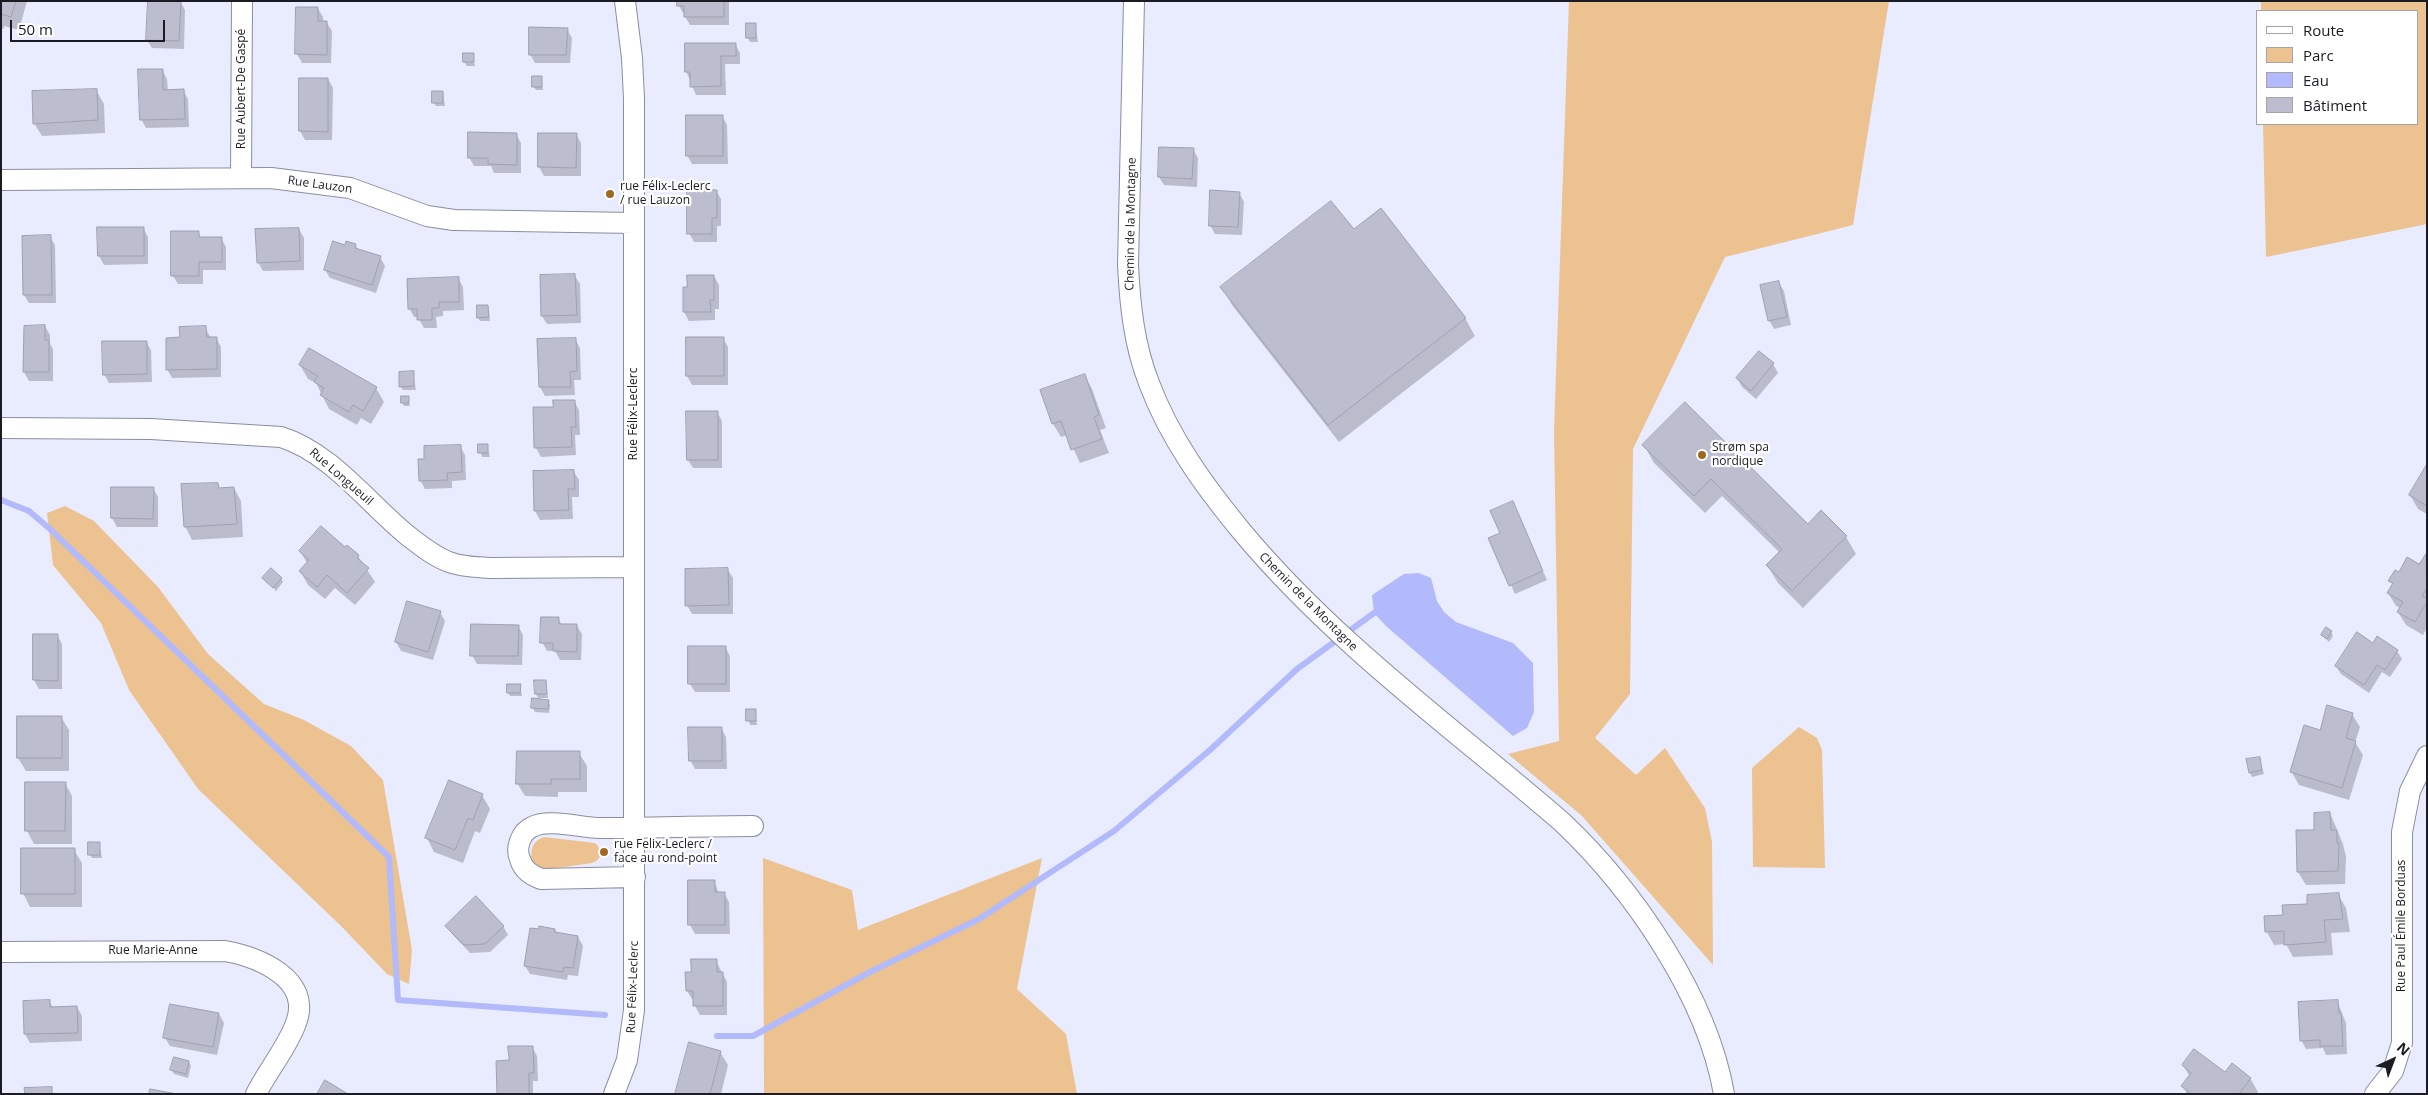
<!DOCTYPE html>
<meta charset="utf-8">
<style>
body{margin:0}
#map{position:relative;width:2428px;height:1095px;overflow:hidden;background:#e9ecff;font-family:"Open Sans",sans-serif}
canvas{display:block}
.frame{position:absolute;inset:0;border:2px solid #1b1c23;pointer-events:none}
.legend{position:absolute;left:2256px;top:10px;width:162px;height:115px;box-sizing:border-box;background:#fff;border:1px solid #a4a4a7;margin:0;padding:6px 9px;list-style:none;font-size:15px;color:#1b1c23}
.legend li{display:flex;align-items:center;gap:10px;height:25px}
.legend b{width:25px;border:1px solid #a4a4a7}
.north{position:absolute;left:2368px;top:1035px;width:50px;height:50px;-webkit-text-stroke:4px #fff;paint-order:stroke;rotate:43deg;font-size:14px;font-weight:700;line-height:20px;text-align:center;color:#1b1c23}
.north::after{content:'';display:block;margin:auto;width:18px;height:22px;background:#1b1c23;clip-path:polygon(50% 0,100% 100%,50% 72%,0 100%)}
.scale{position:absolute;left:10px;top:20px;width:155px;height:22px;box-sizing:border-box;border:2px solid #1b1c23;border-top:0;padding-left:6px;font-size:15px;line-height:18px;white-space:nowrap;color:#1b1c23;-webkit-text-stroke:4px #fff;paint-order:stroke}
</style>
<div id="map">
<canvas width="2428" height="1095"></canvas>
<div class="frame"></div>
<ul class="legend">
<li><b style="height:6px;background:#fff"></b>Route</li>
<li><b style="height:14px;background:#ecc290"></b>Parc</li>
<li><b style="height:14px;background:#b2bafb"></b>Eau</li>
<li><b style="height:14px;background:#bcbed0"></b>Bâtiment</li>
</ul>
<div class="north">N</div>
<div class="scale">50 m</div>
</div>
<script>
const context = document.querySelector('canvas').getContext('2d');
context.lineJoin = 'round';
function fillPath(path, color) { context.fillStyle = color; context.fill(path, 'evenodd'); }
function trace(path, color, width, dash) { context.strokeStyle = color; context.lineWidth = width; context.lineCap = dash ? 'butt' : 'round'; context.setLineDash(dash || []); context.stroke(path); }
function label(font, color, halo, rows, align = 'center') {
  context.font = font + ' "Open Sans",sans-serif'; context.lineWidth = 4.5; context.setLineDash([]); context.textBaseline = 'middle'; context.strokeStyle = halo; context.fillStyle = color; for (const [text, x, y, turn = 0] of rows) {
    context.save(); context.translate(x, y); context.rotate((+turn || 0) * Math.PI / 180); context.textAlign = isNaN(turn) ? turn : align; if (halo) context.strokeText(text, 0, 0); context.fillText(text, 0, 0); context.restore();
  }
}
const green = new Path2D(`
 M1569,1h320l-36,224 -128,32 -92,192 -3,245 -35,44 41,37 29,-27 40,60 7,34 1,123 -131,-149 -74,-62 51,-13 -5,-310z
 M2261,1h166v223l-161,33 -3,-133h154v-113h-156z
 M65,506l29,15 64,66 50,67 56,50 40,16 47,26 32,34 29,170 -3,34 -22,-10 -44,-46 -145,-139 -69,-99 -28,-67 -48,-58 -6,-52z
 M1799,727l18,11 5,12 3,118 -72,-1 -1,-99z
 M544,837l51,6c8,7 7,17 -3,20l-48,7 -12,-8c-2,-12 0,-21 12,-25z
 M763,858l89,32 6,40 184,-72 -25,131 49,45 11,60h-313z`);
const water = new Path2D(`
 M1419,573l12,5 6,23 7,11 12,10 57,21 20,20 1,49 -7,16 -14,8 -127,-110 -12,-13 -2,-18 32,-21z`);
const shadow = new Path2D(`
 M1,1h26l-8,29 -15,-4v3l-3,-1z
 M180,1l5,9 -1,39 -32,-1 -5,-8z
 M501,1h34v1z
 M679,1h50v24h-39l-11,-19z
 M318,9l5,8v6h4l5,8 -1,32h-29l-5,-9z
 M755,24l3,18h-8l-2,-4z
 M567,29l5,9 -2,25h-35l-5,-9z
 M735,44l5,9v11h-15l1,31h-30l-10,-24z
 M473,55l2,11h-8l-3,-4z
 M162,70l5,9 1,12 15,-1 5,9 1,28 -43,1 -5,-9z
 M541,77l2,13h-7l-3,-4z
 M300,79h28l5,9 -1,52h-27l-5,-9z
 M96,90l8,14 1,29 -63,3 -8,-13z
 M443,93l2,13h-9l-3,-4z
 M722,116l5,9 1,39h-36l-5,-9z
 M516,134l5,9v30h-27l-3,-7h-17l-5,-9z
 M576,134l5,9v33h-37l-5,-9z
 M1193,149l5,9 -1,29 -33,-2 -5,-8z
 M716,191l5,8v27h-4v16h-23l-5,-9z
 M1239,193l5,9 -2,33 -27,-1 -5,-9z
 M143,228l5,9v27l-44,1 -5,-9z
 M299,229l5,9v32l-41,1 -5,-9z
 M1354,231l111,87 10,18 -136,106 -107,-137 -10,-18z
 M198,232l3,6h20l5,9v23h-23v14h-25l-5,-8z
 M50,237l5,8 1,58h-27l-5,-8z
 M345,246h11l2,4 22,7 5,9 -9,27 -46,-15 -5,-8z
 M575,276l5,8 1,39 -34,1 -5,-8z
 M714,276l5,9v24h-4v11l-26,1 -5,-9z
 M458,278l5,9 1,23 -21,1v5l-7,1 1,11h-13l-6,-11h-4l-5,-9z
 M1779,283l5,8 7,34 -17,4 -5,-9z
 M488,306l2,15h-10l-2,-3z
 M45,326l5,9v9l3,5v32h-24l-5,-9 1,-45z
 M205,328l6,10h5l5,9v30l-49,1 -5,-9 14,-30z
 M687,338h36l5,9v38h-36l-5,-9z
 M575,339l5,9 1,32h-7l1,15 -30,1 -5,-9 -2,-47z
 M146,342l5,8 1,32 -43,1 -5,-9z
 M310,350l66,38 8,14 -13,22 -10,-6 -4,7 -28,-16 -13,-26 -8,-4 -8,-14z
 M1773,364l5,9 -22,26 -14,-12 -5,-9z
 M413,373l3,17h-13l-3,-4z
 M1084,375l8,14 14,39 -6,2 9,23 -29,10 -13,-28 -6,2 -8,-13 -11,-34z
 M408,397l2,9h-6l-2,-3z
 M574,401l5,9 1,25h-5l1,20 -35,2 -5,-9 19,-40z
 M717,412l5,9v47h-29l-5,-8z
 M479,445h8l3,12h-8z
 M1644,445l164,81 13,-14 25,25 10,17 -53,54 -25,-25 -11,-18 13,-12 -58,-57 -17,17 -51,-50z
 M460,446l5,9 1,25 -14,1v7l-27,1 -5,-9z
 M2427,466v48l-9,-5 -8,-14z
 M534,472h40l5,8v17h-7l1,22 -33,1 -5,-9z
 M217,484l3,5 14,-1 7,13 2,36 -51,3 -7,-14z
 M112,488h41l5,9v30h-41l-5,-9z
 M1517,512l30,68 -32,14 -25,-55 11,-5z
 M348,547l10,9 17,26 -20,23 -20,-17 -10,11 -17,-14 -8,-14 7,-8 -7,-12 45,-2z
 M2427,556v72l-4,7 -17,-10 -8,-13 2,-4 -4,-2 -8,-13 5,-7 -3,-5 10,-7 20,-8z
 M728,570l5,8v36h-41l-5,-9z
 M264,578h17l2,4 -7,9z
 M440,612l5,9 -12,39 -32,-9 -5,-9z
 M558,619l5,7h14l5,8 -1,26h-21l-5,-9h-8l-5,-9z
 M518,626l5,9 -1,30 -45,-1 -5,-9z
 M2331,632l2,4 -4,6 -7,-7z
 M34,635h23l5,9v45h-23l-5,-9z
 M2373,645l24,6 5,8 -12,18 -8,-5 -13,21 -28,-19 -5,-8z
 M725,647l5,9v36h-35l-5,-8z
 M546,682l2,16h-10l-2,-4z
 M520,686l2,10h-12l-2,-4z
 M548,701l2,4 -1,8 -14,-1 -2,-4z
 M747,710h8l2,15h-7z
 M2352,714l8,13 -5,15 8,13 -14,45 -50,-15 -8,-14 29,-39z
 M61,717l8,13v41h-43l-8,-13z
 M721,728l5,9 1,32h-32l-5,-9z
 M579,753l8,13v26h-29v5l-33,-1 -8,-13z
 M2259,758l5,16 -12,3 -2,-4z
 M65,783l7,13v48h-38l-7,-13z
 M482,795l8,14 -10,24 -5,-2 -12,32 -29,-11 -7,-14z
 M2330,813l13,31 3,13 -1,27 -39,1 -8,-13 17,-41z
 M99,844l3,14h-10l-3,-4z
 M74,850l8,13v44h-52l-7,-14z
 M689,881h25l5,12h5l5,9 1,32h-35l-5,-9z
 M2338,894l8,14 4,24 -19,1 2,22 -40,2 -7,-13 -12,1 -7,-13 17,-16z
 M447,926h56l5,9 -18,17 -20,1 -18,-19z
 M555,930l2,4 21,3 5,9 -5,30 -10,-1 -1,5 -37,-6 -5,-8z
 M716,961l11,21v33h-27l-5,-9 -1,-7h-2l-5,-8 6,-18z
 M2337,1001l9,22 1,31 -21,1 -3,-7 -17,1 -5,-9z
 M50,1002l3,6 24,-1 5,9v25l-52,2 -5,-9z
 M219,1014l5,9 -7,32 -47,-9 -5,-8z
 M532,1047l5,9 1,25h-5v13h-34l11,-33z
 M720,1052l8,13 -7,29h-44z
 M189,1062l2,4 -3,12 -14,-4 -2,-4z
 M2183,1065l67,13 8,14 -2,2h-69l-4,-8 7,-9z`);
const stream = new Path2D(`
 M1,500l28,11 21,18 339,328 9,143 207,15
 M717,1036h36l115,-63 111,-54 135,-88 96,-81 87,-81 77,-56`);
const building = new Path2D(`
 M1,1h15l-5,16 -10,-3z
 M148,1h33l-2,40 -33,-1z
 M677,1h47v16h-40v-11h-7z
 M296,7h22v14h9v34l-32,-1z
 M746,23h10v15h-10z
 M529,27l39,1 -2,27h-37z
 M685,43h51v13h-15v30l-31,1v-15h-5z
 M463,53h11v9h-11z
 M138,69h25v21l21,-1 1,30 -45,1z
 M532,76h10v11h-10z
 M299,78h29v54l-29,-1z
 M97,89l1,31 -65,4 -1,-33z
 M432,91h11v12h-11z
 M686,115h37v41h-37z
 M468,132l49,1v32l-29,-1v-6h-20z
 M538,133h39l-1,35 -38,-1z
 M1159,147l35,1 -2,31 -34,-2z
 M687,189l30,1v28h-5v16h-25z
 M1210,190l30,2 -2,35 -29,-1z
 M1331,201l23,28 27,-21 85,110 -138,107 -108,-138z
 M97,227h47v29h-46z
 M299,228l1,33 -43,2 -2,-34z
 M171,231h28v6h23v25h-23v14h-28z
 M51,235l1,60h-29l-1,-59z
 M333,241l12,4 1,-4 10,3 -1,4 26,8 -9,29 -48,-15z
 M575,274l2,41 -36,1 -1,-41z
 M687,275h27v25h-4l1,12h-28v-25h4z
 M459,277v25h-20v6h-7v12h-15v-11h-9l-1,-30z
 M1779,281l8,36 -19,4 -8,-36z
 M477,305h11l1,12 -12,1z
 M45,325v15h4v32h-26l1,-46z
 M206,326l1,11h10v32l-51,1v-32l14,-1 -1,-10z
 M686,337h38v39h-38z
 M576,338l1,33 -7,1 1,15h-32l-2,-48z
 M102,341h45v33l-44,1z
 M309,348l68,39 -14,24 -10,-6 -4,7 -29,-17 4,-7 -10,-6 4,-6 -19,-11z
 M1759,351l15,12 -23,28 -15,-13z
 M414,371v15l-15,1v-15z
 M1085,374l14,41 -5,2 8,22 -31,11 -10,-29 -9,3 -12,-34z
 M401,396h8v7h-8z
 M553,400h22l1,27h-5l1,20 -38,1 -1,-41h20z
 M1685,402l123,122 13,-14 26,26 -55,55 -26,-26 16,-16 -71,-70 -17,17 -52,-51z
 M686,411h32v49h-31z
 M478,444h10v9h-10z
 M461,445l1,27 -15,1 1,7 -29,1 -1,-22h6v-13z
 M2427,464v42l-18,-11z
 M574,470l1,19h-7l1,21 -35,1 -1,-40z
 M218,483l1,5 15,-1 3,37 -53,3 -3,-43z
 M111,487h43l-1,32 -42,-1z
 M1513,501l30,70 -34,15 -21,-48 12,-5 -10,-22z
 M321,526l24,21 2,-2 12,10 -2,3 12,10 -22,25 -20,-18 -10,12 -18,-16 10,-11 -10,-9z
 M2426,554l1,34 -5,8 5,2v4l-12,20 -18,-10 6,-10 -16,-9 6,-10 -5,-2 7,-11 4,2 8,-15 12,7z
 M271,568l11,10 -9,10 -11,-10z
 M728,568l1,37 -44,1v-37z
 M407,601l34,10 -13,41 -33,-10z
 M541,617h18v7h18v28l-24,-1v-8h-13z
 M471,624l48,1 -1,31h-48z
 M2326,627l6,4 -5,8 -6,-4z
 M2357,632l16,11 4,-7 21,14 -13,20 -8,-5 -13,20 -29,-19z
 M33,634h25v47l-25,-1z
 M688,646h38v38h-38z
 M534,680h12l1,14h-12z
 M507,684h14l-1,9h-13z
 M532,698l17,2 -1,9 -17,-1z
 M2327,705l26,8 -7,25 10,3 -14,47 -52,-16 14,-47 16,5z
 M746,709h10v12h-10z
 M17,716h45v42h-45z
 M688,727h34v34h-33z
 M517,751h63v28h-29v5h-35z
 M2260,757l2,13 -13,3 -3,-14z
 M449,780l34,14 -10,26 -5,-2 -13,32 -30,-12z
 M25,782h41l-1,49h-40z
 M2330,812l1,18h6v13h2l-1,28 -41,1 -1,-42h18v-17z
 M88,842h12v13h-12z
 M21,848h54v46h-54z
 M688,880h27v12h10v33h-37z
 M2339,893l4,26 -19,1 2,22 -42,3v-14l-19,1 -1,-16 19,-1 -1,-10 25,-1v-9z
 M476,896l28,30 -19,18 -21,1 -19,-19z
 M539,926l16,3v3l23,4 -5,32 -9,-1 -1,5 -39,-6 6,-38 9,1z
 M691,959h26v13h6v34h-30v-15h-7l-1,-19h6z
 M50,1000v7l27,-1 1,27 -54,1 -1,-33z
 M2338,1000l1,13h2l2,33h-23v-6l-20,1 -2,-39z
 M170,1004l49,9 -6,34 -50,-9z
 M689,1042l32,9 -11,43h-35z
 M508,1046h25l1,27h-5v21h-32l-1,-33 13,-1z
 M2194,1049l31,23 7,-9 19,15 -12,16h-48l-10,-8 10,-13 -9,-8z
 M174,1057l15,4 -3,13 -16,-4z
 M325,1080l23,14h-31z
 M52,1087v7h-27l-1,-6z
 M150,1089l27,5h-28z`);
const minor = new Path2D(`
 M1134,1l-6,264c2,40 6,80 21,118 21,56 56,104 94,150 93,111 210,195 319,289 71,67 145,174 162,272
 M241,177l1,-176
 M1,180l270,-2 79,10 77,28 27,4 180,3
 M1,428l150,1 130,8c49,15 87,66 126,98 13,10 26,21 42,27 13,5 27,5 41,6l143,-1
 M635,877l-94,2c-10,-4 -18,-9 -21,-20 -5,-11 1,-27 12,-32 16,-9 50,1 68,1 51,0 102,-2 153,-2
 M1,952l224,-1c33,6 88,28 71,72 -9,25 -28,47 -40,71
 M614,1094l13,-34 7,-50v-911l-2,-41 -7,-57
 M2375,1094l18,-23 9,-28v-211l8,-41 17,-35`);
const markers = [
 [610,194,5,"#9e6a22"],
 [1702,455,5,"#9e6a22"],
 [604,852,5,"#9e6a22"]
];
const streetNames = [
 ["Rue Aubert-De Gaspé",242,89,-90],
 ["Rue Lauzon",320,185,8],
 ["Chemin de la Montagne",1131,224,-89],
 ["Rue Félix-Leclerc",634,414,-90],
 ["Rue Longueuil",341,477,41],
 ["Chemin de la Montagne",1308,602,45],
 ["Rue Paul Émile Borduas",2402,926,-90],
 ["Rue Marie-Anne",153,951],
 ["Rue Félix-Leclerc",633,987,-88]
];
const poiNames = [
 ["rue Félix-Leclerc",620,187],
 ["/ rue Lauzon",620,201],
 ["Strøm spa",1712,448],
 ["nordique",1712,462],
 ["rue Felix-Leclerc /",614,845],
 ["face au rond-point",614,859]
];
fillPath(green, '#ecc290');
fillPath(water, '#b2bafb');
fillPath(shadow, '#0003');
trace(stream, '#b2bafb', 6);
fillPath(building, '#bcbed0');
trace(building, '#9da0b1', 1);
trace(minor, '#8a8d9e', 22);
trace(minor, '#fff', 20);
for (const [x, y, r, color] of markers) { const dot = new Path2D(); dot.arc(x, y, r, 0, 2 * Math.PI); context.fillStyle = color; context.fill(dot); trace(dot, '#fff', 2); }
label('12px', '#1b1c23', '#fff', streetNames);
label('12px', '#1b1c23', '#fff', poiNames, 'left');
</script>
